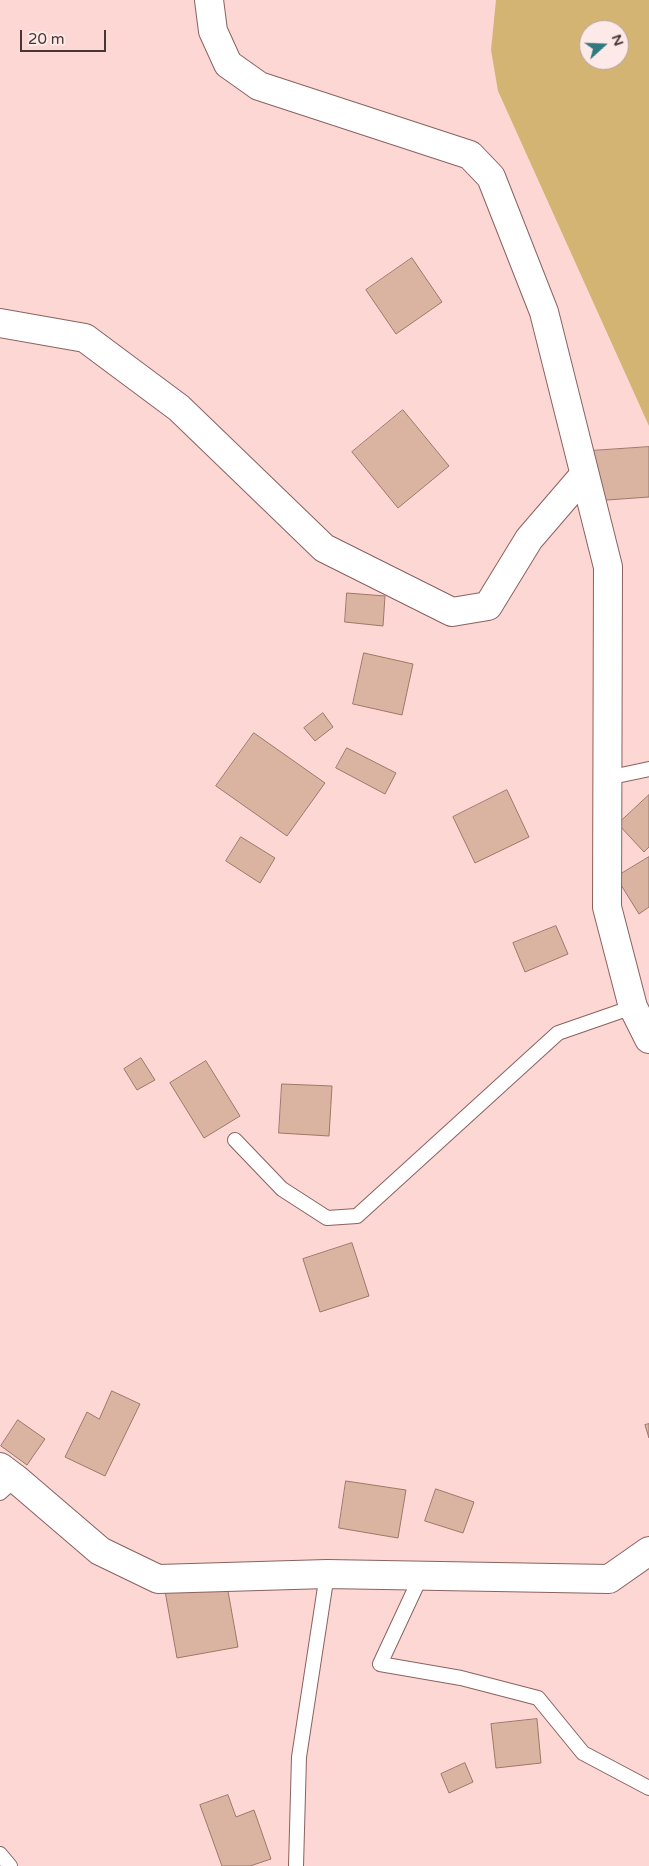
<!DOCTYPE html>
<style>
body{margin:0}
#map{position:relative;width:649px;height:1866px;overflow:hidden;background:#fdd7d4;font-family:"Varela Round",sans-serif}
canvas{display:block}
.north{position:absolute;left:579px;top:20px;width:50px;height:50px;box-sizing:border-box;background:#fdeae8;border:1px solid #b5a2a0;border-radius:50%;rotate:70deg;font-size:14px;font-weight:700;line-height:20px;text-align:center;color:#483634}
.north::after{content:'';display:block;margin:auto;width:18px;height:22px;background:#307980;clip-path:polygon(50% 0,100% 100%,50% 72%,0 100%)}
.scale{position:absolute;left:20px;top:30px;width:86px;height:22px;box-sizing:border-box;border:2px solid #483634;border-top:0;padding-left:6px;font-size:15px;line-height:18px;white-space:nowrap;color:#483634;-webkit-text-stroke:4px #fdeae8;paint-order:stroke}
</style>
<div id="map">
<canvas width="649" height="1866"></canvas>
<div class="north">N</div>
<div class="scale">20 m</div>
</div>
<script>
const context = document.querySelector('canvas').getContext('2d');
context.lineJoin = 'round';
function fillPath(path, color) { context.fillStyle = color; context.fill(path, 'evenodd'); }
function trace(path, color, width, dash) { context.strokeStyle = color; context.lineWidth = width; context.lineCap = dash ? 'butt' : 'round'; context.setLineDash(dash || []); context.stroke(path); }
const green = new Path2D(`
 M496,0h153v426l-151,-335 -7,-41zM589,30h30v30h-30z`);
const building = new Path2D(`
 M412,258l30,44 -46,32 -30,-44z
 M403,410l46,56 -51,42 -46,-56z
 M649,447v50l-56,4 -3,-50z
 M347,593l38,3 -2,30 -38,-4z
 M364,653l49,11 -11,51 -49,-11z
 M323,713l10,14 -18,14 -11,-13z
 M254,733l71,50 -38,53 -71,-50z
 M347,748l49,25 -11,21 -49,-26z
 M507,790l22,47 -54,26 -22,-46z
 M649,795v52l-5,5 -26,-28z
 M241,837l34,21 -15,25 -34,-22z
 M649,857v50l-10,7 -23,-37z
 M556,926l12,28 -43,18 -12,-29z
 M141,1058l14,22 -18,10 -13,-21z
 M206,1061l34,55 -36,22 -34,-55z
 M282,1084l50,2 -3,50 -50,-3z
 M352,1243l17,53 -49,16 -17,-53z
 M112,1391l28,13 -35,72 -40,-19 22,-45 12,7z
 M18,1420l27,19 -18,26 -26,-19z
 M649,1424v14l-4,-13z
 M346,1481l60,9 -8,48 -59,-10z
 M436,1489l38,13 -11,31 -38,-12z
 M226,1580l12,67 -61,11 -12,-67z
 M537,1719l4,44 -45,5 -5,-44z
 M465,1763l8,19 -24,11 -8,-19z
 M228,1795l8,22 18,-7 17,49 -21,7h-28l-22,-61z`);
const service = new Path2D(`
 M607,778l42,-9
 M235,1140l47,49 45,29 30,-2 201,-183 75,-26
 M0,1493l16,-14
 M421,1576l-41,88 81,14 77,20 45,55 66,35
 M0,1854l10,12
 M296,1866l3,-109 28,-183`);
const minor = new Path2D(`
 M209,0l4,31 15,33 31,22 211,69 21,22 53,135 64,255 -1,340 26,100 16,32
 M0,323l85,15 94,70 145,140 128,64 36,-6 41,-67 55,-64
 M0,1467l16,12 84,72 58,28 169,-5 282,5 40,-28`);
fillPath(green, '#d3b473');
fillPath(building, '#dbb3a1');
trace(building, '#9d7868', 1);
trace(service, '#8a625f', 16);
trace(minor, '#8a625f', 30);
trace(service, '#fff', 14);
trace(minor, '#fff', 28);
</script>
